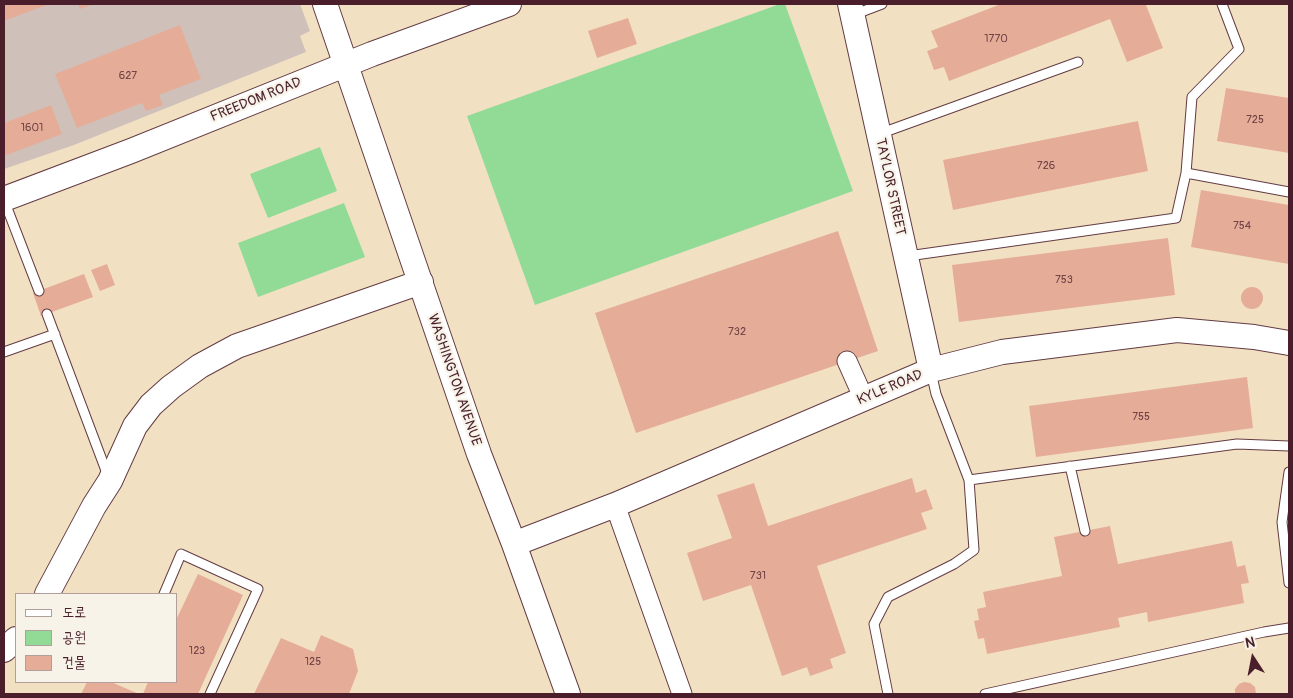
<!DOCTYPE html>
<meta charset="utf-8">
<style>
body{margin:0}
#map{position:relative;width:1293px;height:698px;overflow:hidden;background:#f2e0c3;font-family:Pangolin,"Poor Story",sans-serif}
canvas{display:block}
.frame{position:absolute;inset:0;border:5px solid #4a1f2b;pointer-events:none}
.legend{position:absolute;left:15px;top:593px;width:162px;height:90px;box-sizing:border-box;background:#f7f3e8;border:1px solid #b29e9c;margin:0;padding:6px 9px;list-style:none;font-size:15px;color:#4a1f2b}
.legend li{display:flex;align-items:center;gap:10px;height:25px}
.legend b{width:25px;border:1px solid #b29e9c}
.north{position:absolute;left:1228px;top:633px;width:50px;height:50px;-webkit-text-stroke:4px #f7f3e8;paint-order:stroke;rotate:349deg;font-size:14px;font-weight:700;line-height:20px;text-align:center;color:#4a1f2b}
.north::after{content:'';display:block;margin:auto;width:18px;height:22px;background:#4a1f2b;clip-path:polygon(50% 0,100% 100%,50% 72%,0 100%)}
</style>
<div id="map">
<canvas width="1293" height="698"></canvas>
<div class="frame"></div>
<ul class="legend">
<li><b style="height:6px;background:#fff"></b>도로</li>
<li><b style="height:14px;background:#91db97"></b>공원</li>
<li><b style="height:14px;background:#e5ad98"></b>건물</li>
</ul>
<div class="north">N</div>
</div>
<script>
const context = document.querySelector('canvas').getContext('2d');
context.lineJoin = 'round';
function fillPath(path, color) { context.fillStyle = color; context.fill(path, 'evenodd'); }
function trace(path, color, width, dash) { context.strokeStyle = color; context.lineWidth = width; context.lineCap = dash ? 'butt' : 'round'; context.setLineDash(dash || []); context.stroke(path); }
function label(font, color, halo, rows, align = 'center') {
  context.font = font + ' Pangolin,sans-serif'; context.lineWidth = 4.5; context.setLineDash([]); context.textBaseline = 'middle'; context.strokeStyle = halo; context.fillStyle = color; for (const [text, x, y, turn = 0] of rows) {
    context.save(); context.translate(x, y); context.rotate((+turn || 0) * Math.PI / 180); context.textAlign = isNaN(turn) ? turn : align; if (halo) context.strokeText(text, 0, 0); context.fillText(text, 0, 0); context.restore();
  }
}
const industrial = new Path2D(`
 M4,4h296l10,27 -10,5 6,16 -232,93 -70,24z`);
const green = new Path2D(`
 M780,4h5l68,187 -318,114 -68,-189z
 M320,147l17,44 -69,27 -18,-44z
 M344,203l21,54 -107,40 -20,-54z`);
const building = new Path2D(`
 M4,4h45l-45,17z
 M78,4h16l-14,5z
 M1001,4h148l-3,1 17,43 -36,14 -17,-43 -161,62 -5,-14 -10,3 -7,-19 11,-4 -7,-16z
 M628,18l9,26 -40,14 -9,-27z
 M180,25l21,54 -42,16 4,10 -17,6 -4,-8 -65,25 -22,-54z
 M1226,88l63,10v55l-72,-12z
 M51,105l11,29 -58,22v-33z
 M1138,121l10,50 -195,39 -10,-50z
 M1201,190l88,15v59l-98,-17z
 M838,231l40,120 -242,82 -41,-120z
 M1168,238l7,57 -216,27 -7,-57z
 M107,264l8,21 -15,6 -9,-21z
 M84,274l9,23 -52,19 -8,-23z
 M1241 298a11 11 0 1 1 22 0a11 11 0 1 1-22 0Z
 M1247,377l6,51 -217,29 -7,-51z
 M912,478l4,15 10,-4 7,20 -12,4 6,16 -110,37 29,87 -16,6 3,9 -23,8 -3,-9 -25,9 -31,-91 -48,16 -16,-48 45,-15 -15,-43 37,-12 14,43z
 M1110,526l8,38 114,-23 5,26 8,-2 4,18 -8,1 3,19 -96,19 -1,-10 -29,6 2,9 -133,27 -3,-16 -6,1 -4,-18 5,-1 -2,-11 9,-2 -3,-15 79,-16 -8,-39z
 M198,574l45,21 -45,99h-55l5,-12h28v-62z
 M321,635l32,14 5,22 -9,23h-95l27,-56 33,14z
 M87,682h24l28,12h-58z
 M1244,682l6,1 5,4 1,7h-21v-5l4,-5z`);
const service = new Path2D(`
 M853,15l29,-11
 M879,134l199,-72
 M1186,173l6,-76 47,-48 -17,-45
 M4,200l35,91
 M908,256l268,-38 10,-45 103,19
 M47,314l61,162
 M4,352l51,-18
 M1070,466l15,65
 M1289,472l-7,50 7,61
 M969,480l268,-36 52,2
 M164,594l17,-40 77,35 -48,105
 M888,694l-14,-70 14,-27 66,-33 20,-14 -5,-70 -33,-86 -5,-22
 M985,694l279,-62 25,-4`);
const minor = new Path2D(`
 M847,361l17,38
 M615,505l67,189`);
const tertiary = new Path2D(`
 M325,4l154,450 35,90 54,150
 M850,4l81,366
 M4,199l127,-48 241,-97 137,-50
 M514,544l101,-39 316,-135 71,-18 175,-22 77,7 35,6
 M47,594l47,-88 16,-25 25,-55 16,-21 20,-18 29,-21 37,-20 184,-64
 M4,650l12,-11`);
const numberNames = [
 ["1770",996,39],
 ["627",128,76],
 ["725",1255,120],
 ["1601",32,128],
 ["726",1046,166],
 ["754",1242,226],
 ["753",1064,280],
 ["732",737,332],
 ["755",1141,417],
 ["731",758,576],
 ["123",197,651],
 ["125",313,662]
];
const streetNames = [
 ["FREEDOM ROAD",256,100,-22],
 ["TAYLOR STREET",890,187,78],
 ["WASHINGTON AVENUE",454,380,71],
 ["KYLE ROAD",890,388,-23]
];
fillPath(industrial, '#cfc1ba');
fillPath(green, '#91db97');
fillPath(building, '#e5ad98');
trace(service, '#633c42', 11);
trace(minor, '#633c42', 21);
trace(tertiary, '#633c42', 26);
trace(service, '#fff', 9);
trace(minor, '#fff', 19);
trace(tertiary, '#fff', 24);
label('11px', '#714246', null, numberNames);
label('14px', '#4a1f2b', '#f7f3e8', streetNames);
</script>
